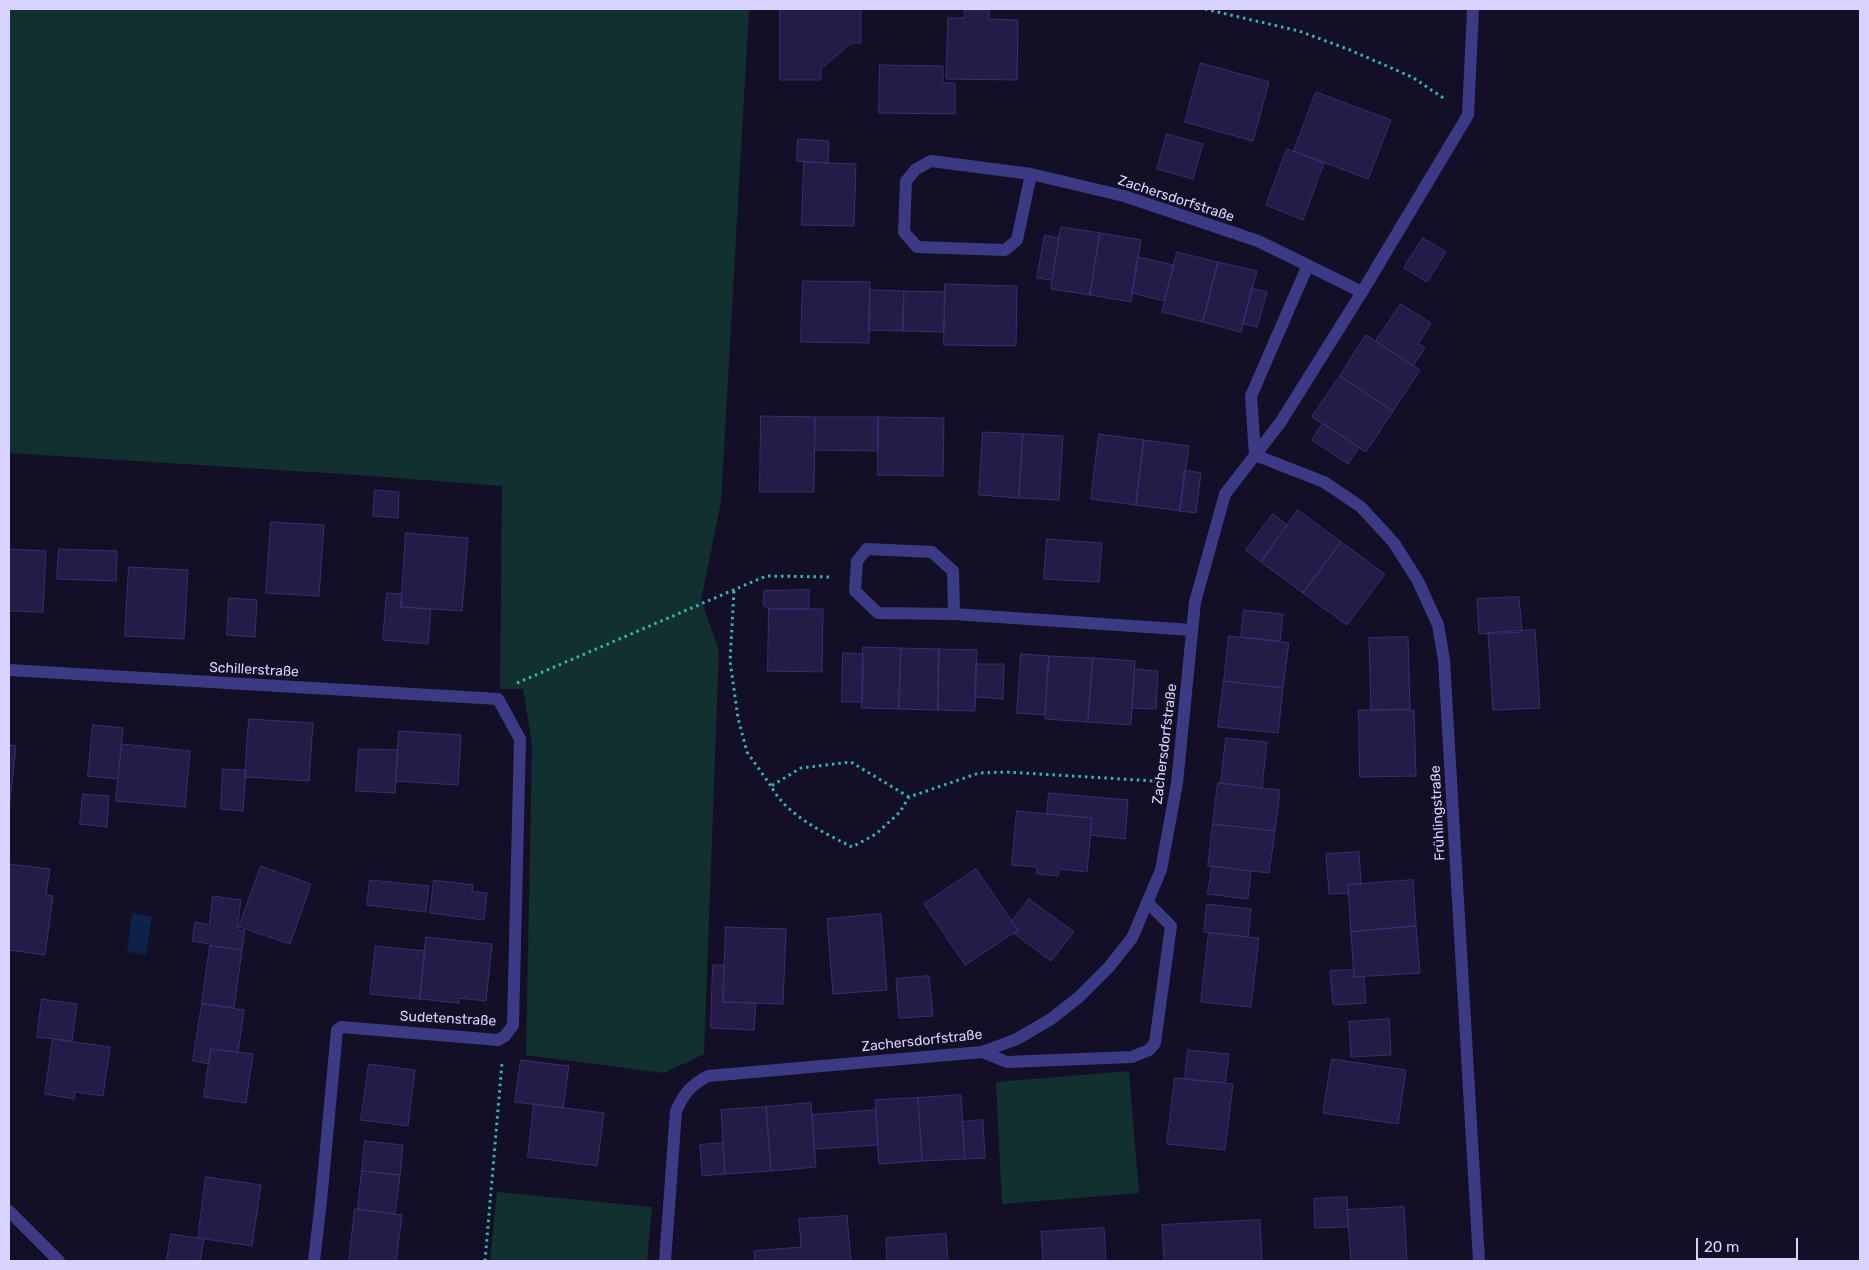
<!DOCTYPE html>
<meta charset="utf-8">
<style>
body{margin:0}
#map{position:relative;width:1869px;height:1270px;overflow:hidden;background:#130f26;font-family:Rubik,sans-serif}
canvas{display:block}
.frame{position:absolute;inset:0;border:10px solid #d9d4ff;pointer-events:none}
.scale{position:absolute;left:1696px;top:1238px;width:102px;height:22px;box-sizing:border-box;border:2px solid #d9d4ff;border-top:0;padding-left:6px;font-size:15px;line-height:18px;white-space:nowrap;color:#d9d4ff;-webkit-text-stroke:4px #130f26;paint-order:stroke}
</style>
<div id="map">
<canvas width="1869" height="1270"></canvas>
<div class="frame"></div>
<div class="scale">20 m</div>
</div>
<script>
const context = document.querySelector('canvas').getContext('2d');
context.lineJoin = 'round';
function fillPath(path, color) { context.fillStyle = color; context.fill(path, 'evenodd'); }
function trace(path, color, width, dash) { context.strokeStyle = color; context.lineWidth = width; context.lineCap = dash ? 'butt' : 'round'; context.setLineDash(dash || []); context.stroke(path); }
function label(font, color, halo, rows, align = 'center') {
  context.font = font + ' Rubik,sans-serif'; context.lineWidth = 4; context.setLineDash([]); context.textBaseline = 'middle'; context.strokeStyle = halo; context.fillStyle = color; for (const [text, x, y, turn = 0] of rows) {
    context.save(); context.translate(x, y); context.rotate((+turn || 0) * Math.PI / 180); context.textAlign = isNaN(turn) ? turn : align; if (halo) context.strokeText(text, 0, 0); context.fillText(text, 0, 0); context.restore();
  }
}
const green = new Path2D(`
 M9,9h740l-28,493 -20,98 18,50 -15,404 -40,19 -138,-18 6,-310 -9,-56h-23l2,-203 -144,-11 -349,-22z
 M1129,1071l10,122 -137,11 -6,-122z
 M497,1192l155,15 -5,54h-157z`);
const water = new Path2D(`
 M132,913l20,3 -6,39 -19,-3z`);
const building = new Path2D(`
 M780,9h81v34h-10l-30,26v11h-41z
 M965,10h24v9l29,1 -1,60 -71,-1 2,-61h16z
 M1201,63l68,19 -16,59 -68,-19z
 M880,65l63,1v17h12v31l-76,-1z
 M1316,92l75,28 -23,59 -74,-28z
 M1167,134l36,10 -10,35 -36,-10z
 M798,139l31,2 -1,22 -31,-2z
 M1287,149l37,14 -21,57 -37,-15z
 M804,162l52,2 -2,62 -52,-1z
 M1061,227l39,6 -10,62 -39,-6z
 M1100,233l41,7 -10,62 -41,-7z
 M1045,235l14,3 -7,42 -15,-2z
 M1423,238l23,14 -19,30 -23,-14z
 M1177,252l41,10 -15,60 -41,-10z
 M1138,257l36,8 -10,36 -32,-8z
 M1218,262l39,9 -16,61 -38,-10z
 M803,281l67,1 -1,61 -68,-1z
 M945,284l72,2 -1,60 -72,-1z
 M1252,288l15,4 -10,35 -14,-3z
 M870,290l34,1 -1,40 -34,-1z
 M904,291l41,1 -1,40 -41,-1z
 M1401,304l30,19 -13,21 7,4 -12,18 -37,-25z
 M1366,335l54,35 -27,41 -53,-35z
 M1340,376l53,35 -27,41 -54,-35z
 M761,416l54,1 -1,75h-54z
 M815,417h63v34l-63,-1z
 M878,417l66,1 -1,58 -65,-1z
 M1323,423l36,24 -11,17 -36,-24z
 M983,432l40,2 -4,64 -40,-3z
 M1023,434l40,2 -4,64 -40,-2z
 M1099,434l45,6 -8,65 -45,-6z
 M1144,440l45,6 -9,65 -44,-6z
 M1185,470l16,3 -5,40 -16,-2z
 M375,490l24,2 -1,26 -25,-2z
 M1298,510l43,32 -38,51 -42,-31z
 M1273,514l14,11 -26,37 -15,-12z
 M271,522l53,3 -5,71 -53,-3z
 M406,533l62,5 -6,73 -61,-4z
 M1047,539l55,4 -3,39 -55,-3z
 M1341,542l44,32 -38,51 -44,-32z
 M9,549l37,2 -3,61 -34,-1z
 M59,549l58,2 -1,30 -59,-2z
 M129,567l59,3 -4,69 -59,-3z
 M809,590v19h-40l-6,-4 1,-14z
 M387,593l15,1 -1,13 30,2 -3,35 -45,-4z
 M1519,597l3,35 -43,2 -2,-35z
 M229,598l28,2 -2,37 -28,-2z
 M769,609h54l-1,63 -54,-1z
 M1244,610l39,4 -3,27 -39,-4z
 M1535,630l5,78 -47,2 -5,-77z
 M1229,636l60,7 -6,45 -59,-7z
 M1408,637l2,72 -39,1 -2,-72z
 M863,647l38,1 -2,61 -37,-1z
 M901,648l38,1 -1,61 -39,-1z
 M939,649l38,1 -2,61 -37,-1z
 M843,653l21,1 -2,48h-20z
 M1021,654l28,2 -4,59 -28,-2z
 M1049,656l44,2 -5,64 -43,-3z
 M1093,658l42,3 -4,64 -43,-3z
 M976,664h28l-1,35 -28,-2z
 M1135,669l23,2 -2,38 -24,-1z
 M1224,681l59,7 -5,45 -60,-6z
 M1359,710h55l2,66 -56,1z
 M249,719l64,4 -4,58 -64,-4z
 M93,725l30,3 -5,51 -30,-3z
 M399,731l62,4 -3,50 -62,-4z
 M1226,738l41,4 -5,46 -41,-5z
 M122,744l68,7 -5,56 -69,-6z
 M9,745l7,1 -7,65z
 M359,749l39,1 -3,43 -39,-2z
 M223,769l23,1 -3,41 -22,-2z
 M1218,783l62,7 -5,41 -62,-7z
 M1049,793l79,7 -3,39 -35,-4 2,-17 -45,-4z
 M83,794l26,2 -2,31 -27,-3z
 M1017,811l75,7 -5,54 -28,-3 -1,7 -21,-2v-7l-25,-2z
 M1213,824l62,7 -6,42 -61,-7z
 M1359,852l2,32 -13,1 1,8 -20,1 -3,-40z
 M9,864l41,5 -4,26 7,1 -8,59 -36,-5z
 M261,866l50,18 -21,60 -51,-17z
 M1212,866l39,5 -3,28 -40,-5z
 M976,869l42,61 -53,35 -41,-61z
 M370,880l59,6 -3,26 -59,-7z
 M434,880l39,5 -1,6 15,2 -3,27 -54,-7z
 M1413,880l3,46 -65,6 -3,-47z
 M213,896l28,4 -4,30 8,1 -3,19 -32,-4v-2l-18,-3 3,-19 14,3z
 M1029,899l45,33 -23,29 -38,-28 5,-3 -6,-8z
 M1207,904l44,5 -3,28 -44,-5z
 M881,914l6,76 -54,4 -6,-75z
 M1416,926l4,47 -66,4 -3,-45z
 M726,927l60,2 -3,75 -60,-2z
 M1209,933l50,5 -8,69 -50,-5z
 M426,937l66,7 -6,57 -27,-3v5l-39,-4z
 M210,946l32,4 -8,58 -32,-5z
 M376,946l49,5 -5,48 -50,-5z
 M713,965h11l-1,37 33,1 -2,27 -43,-2z
 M1354,970v7h10l2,26 -33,2 -3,-34z
 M929,976l4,40 -34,2 -3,-39z
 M42,999l35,5 -5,37 -35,-4z
 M202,1004l42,6 -6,42 -27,-3 -2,15 -16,-3z
 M1389,1019l2,36 -40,2 -2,-35z
 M53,1039l57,8 -7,49 -28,-4 -1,7 -29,-5z
 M211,1049l42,5 -7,49 -42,-6z
 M1188,1050l41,4 -4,29 -40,-4z
 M1332,1059l74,11 -8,54 -75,-11z
 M521,1060l48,6 -6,42 -48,-6z
 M369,1064l46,6 -7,56 -47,-6z
 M1175,1078l58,6 -8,66 -58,-6z
 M961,1095l4,64 -43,2 -4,-63z
 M918,1098l4,63 -43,3 -4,-64z
 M811,1103l5,64 -45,4 -5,-64z
 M534,1104l70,9 -7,53 -69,-9z
 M766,1107l5,64 -46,3 -4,-64z
 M876,1110l2,35 -64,4 -2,-34z
 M983,1120l2,38 -20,1 -3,-37z
 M365,1141l38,4 -3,30 -38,-4z
 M723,1143l2,31 -23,2 -2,-31z
 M362,1171l38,4 -5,39 -37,-5z
 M206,1177l55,8 -9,61 -54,-8z
 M1347,1197l1,30 -33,1 -1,-29z
 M1404,1207l3,54h-56l-4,-51z
 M355,1209l47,6 -6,46h-47z
 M847,1216l4,45h-96l-1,-10 47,-4 -2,-28z
 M1260,1220l2,41h-98l-2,-36z
 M1104,1228l2,33h-63l-2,-29z
 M171,1234l33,5 -4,22h-33z
 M946,1234l2,27h-61l-1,-23z`);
const path = new Path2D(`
 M1205,9l94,22 51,19 62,27 33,22
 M734,591l-4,70 8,57 9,34 24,34
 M517,683l249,-107 65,1
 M909,797l-58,-35 -50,6 -30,18c16,30 52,46 81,61l24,-13 24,-22 9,-15 70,-24 28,-1 147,9
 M485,1261l17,-198`);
const minor = new Path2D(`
 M1031,174l-14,66 -12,10 -88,-3 -13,-15 2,-51 10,-12 15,-8 100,13 93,22 134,45 104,51
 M1308,265l-57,131 4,59 69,27 37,25 33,36 24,38 20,44 6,35 35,601
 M954,614l-1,-43 -21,-19 -65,-3 -10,12 -2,30 23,22 76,1 238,16
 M9,670l489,29 22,40 -7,286 -8,11 -7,4 -157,-13 -4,3 -16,171 -7,60
 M982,1052l25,10 125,-5 17,-7 6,-7 16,-117 -23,-23
 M9,1211l50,50
 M665,1261l11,-150c9,-19 14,-25 32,-35l274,-24 35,-13 34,-20 28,-22 30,-30 23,-29 29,-68 16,-87 18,-181 30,-108 55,-71 82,-131 106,-177 5,-106`);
const streetNames = [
 ["Zachersdorfstraße",1176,199,18],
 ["Schillerstraße",254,670,3],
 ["Zachersdorfstraße",1165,744,-83],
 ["Frühlingstraße",1438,813,-93],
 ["Sudetenstraße",448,1019,3],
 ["Zachersdorfstraße",922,1041,-6]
];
fillPath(green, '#12302f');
fillPath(water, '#0c2248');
fillPath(building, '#241b47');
trace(building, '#3b2d73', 1);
trace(path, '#2fb8b0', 3, [2.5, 4]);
trace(minor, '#3d3a85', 12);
label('14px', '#d9d4ff', '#130f26', streetNames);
</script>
